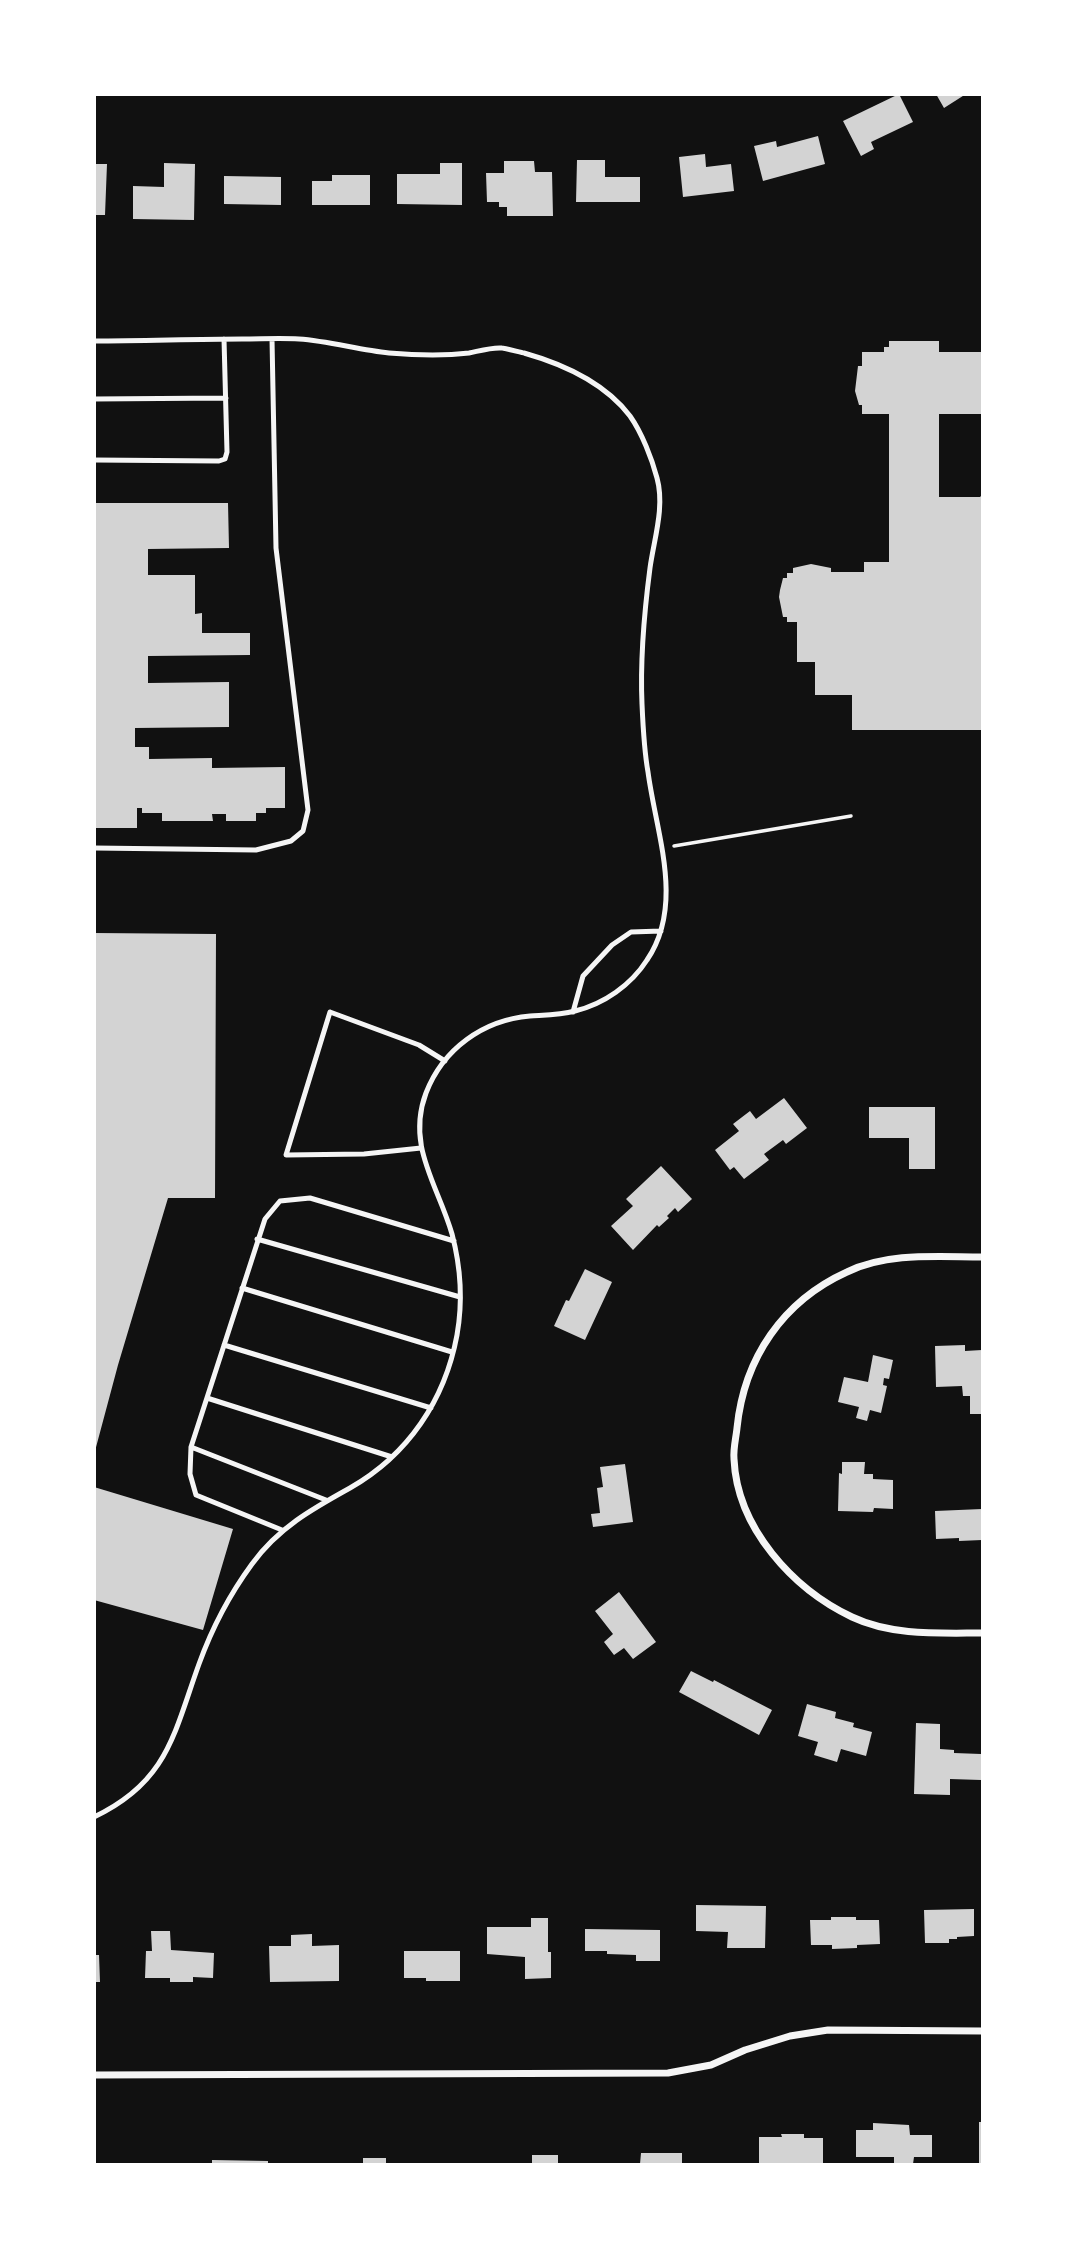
<!DOCTYPE html>
<style>
body{margin:0}
#map{position:relative;width:1077px;height:2259px;overflow:hidden;background:#111;font-family:"Asap Condensed",sans-serif}
canvas{display:block}
.frame{position:absolute;inset:0;border:96px solid #fff;pointer-events:none}
</style>
<div id="map">
<canvas width="1077" height="2259"></canvas>
<div class="frame"></div>
</div>
<script>
const context = document.querySelector('canvas').getContext('2d');
context.lineJoin = 'round';
function fillPath(path, color) { context.fillStyle = color; context.fill(path, 'evenodd'); }
function trace(path, color, width, dash) { context.strokeStyle = color; context.lineWidth = width; context.lineCap = dash ? 'butt' : 'round'; context.setLineDash(dash || []); context.stroke(path); }
const building = new Path2D(`
 M899,94l14,28 -42,20 3,7 -13,7 -18,-35z
 M936,94h30l-22,14z
 M818,136l7,28 -62,17 -9,-35 22,-5 1,6z
 M705,154l1,13 25,-3 3,27 -51,6 -4,-40z
 M577,160h28v17h35v25h-64z
 M504,161h30l1,11h17l1,44h-46v-9h-8v-5h-12l-1,-29h18z
 M164,163l31,1 -1,56 -61,-1v-33l31,1z
 M440,163h22v42l-65,-1v-30h43z
 M94,164h13l-2,51h-11z
 M332,175h38v30h-58v-24h20z
 M224,176l57,1v28l-57,-1z
 M889,341h50v11h43v62h-43v83h41l2,-2v235h-130v-35h-37v-33h-18v-40h-10v-5h-4l-4,-20 1,-7 3,-12h4v-5h6v-5l18,-4 20,4v4h33v-10h25v-148h-27v-9h-3l-4,-14 3,-25h4v-14h22v-5h5z
 M94,503h134l1,45 -81,1v26h47v39l7,-1v20h48v22l-102,1v27l81,-1v45l-94,1v19h14v12l63,-1v10l73,-1v41h-19v5h-10v8h-30v-7h-14l1,7h-51v-8h-20v-5h-5v20h-43z
 M94,933l122,1 -1,264h-47l-50,167 -23,86z
 M784,1098l23,30 -21,16 -3,-4 -19,14 5,6 -25,19 -10,-12 -4,3 -15,-20 24,-19 -6,-7 17,-13 6,8z
 M869,1107h66v62h-26v-31h-40z
 M661,1166l31,33 -14,13 -3,-4 -8,8 2,2 -10,9 -2,-2 -24,25 -22,-24 22,-20 -7,-7z
 M585,1269l27,13 -27,58 -31,-14 12,-26 3,1z
 M965,1345v6l17,-1v64h-12v-18h-7l-1,-10 -26,1 -1,-41z
 M873,1355l20,5 -4,19 -5,-1 -1,7 4,1 -6,27 -11,-3 -3,11 -11,-3 3,-11 -21,-5 6,-25 24,5z
 M842,1462h23l-1,12h9v5l20,1v29l-19,-1 -1,4 -35,-1 1,-38 3,1z
 M625,1464l8,58 -40,5 -2,-13 9,-1 -3,-25 6,-1 -3,-20z
 M94,1487l139,42 -30,101 -109,-30z
 M982,1509v31l-23,1v-3l-23,1 -1,-28z
 M619,1592l37,50 -23,17 -9,-11 -10,7 -10,-13 9,-8 -18,-23z
 M691,1671l22,11 1,-2 58,30 -13,25 -80,-43z
 M807,1704l29,8 -1,6 19,5 -1,4 19,5 -6,24 -25,-7 -4,13 -23,-7 4,-13 -20,-6z
 M916,1723l24,1v25l14,1v3l27,1v26l-31,-1v16l-36,-1z
 M696,1905l70,1 -1,42h-38l1,-16 -32,-1z
 M974,1909v27l-17,1v2h-8v4h-24l-1,-33z
 M831,1917h25v3h23l1,24 -23,1v3l-25,1v-4h-21l-1,-25h21z
 M531,1918h17v34h3v26l-26,1v-22l-38,-3v-27h44z
 M585,1929l75,1v31h-24v-6l-29,-1v-3h-22z
 M151,1931h19l1,19 43,3 -1,25 -20,-1v5h-23v-4h-25l1,-27h6z
 M312,1934v12l27,-1v36l-69,1 -1,-36h22v-11z
 M404,1951h56v30h-34v-3h-22z
 M94,1955h5l1,27h-6z
 M979,2122h3v42h-3z
 M873,2123l36,2 1,10h22v22h-18l-1,7h-19v-7h-38v-27h17z
 M781,2134h23v4h19v25h-64v-26h23z
 M641,2153h41v11h-42z
 M532,2155h26v9h-26z
 M363,2158h23v6h-23z
 M212,2160l56,1v3h-56z`);
const path = new Path2D(`
 M674,846l177,-30`);
const service = new Path2D(`
 M94,341c50,0 99,-2 148,-2 19,0 38,-1 57,0 30,2 60,11 90,14 25,2 54,3 80,0 10,-2 23,-6 33,-5 2,0 21,5 22,5 39,11 81,30 106,63 12,17 22,43 27,62 8,29 -3,61 -7,90 -6,46 -10,91 -8,136 1,23 2,46 6,68 8,61 37,132 -1,188 -16,25 -43,44 -72,51 -15,4 -30,4 -45,5 -47,4 -87,33 -104,77 -20,53 12,92 26,141 9,34 11,67 5,101 -12,65 -49,120 -107,153 -38,21 -72,40 -98,76 -22,30 -40,64 -53,100 -25,69 -31,118 -105,153
 M94,399l132,-1
 M94,460l125,1 6,-2 2,-7 -3,-113
 M94,848l162,2 35,-9 12,-10 5,-21 -32,-262 -4,-209
 M573,1012l10,-36 29,-31 19,-13 30,-1
 M421,1148l-57,6 -78,1 44,-143 89,33 26,16
 M257,1239l203,58
 M242,1288l210,64
 M224,1345l207,63
 M207,1398l185,59
 M191,1447l135,53
 M282,1530l-86,-35 -6,-21 1,-27 74,-228 15,-18 30,-3 144,43`);
const minor = new Path2D(`
 M982,1257c-44,0 -94,-5 -135,15 -64,29 -103,86 -110,156 -1,10 -4,21 -3,31 3,69 59,130 118,158 40,19 88,16 130,16
 M94,2075l574,-2 43,-8 34,-15 45,-14 38,-6 154,1`);
fillPath(building, '#d3d3d3');
trace(path, '#f5f5f5', 3.5);
trace(service, '#f5f5f5', 5);
trace(minor, '#f5f5f5', 7);
</script>
